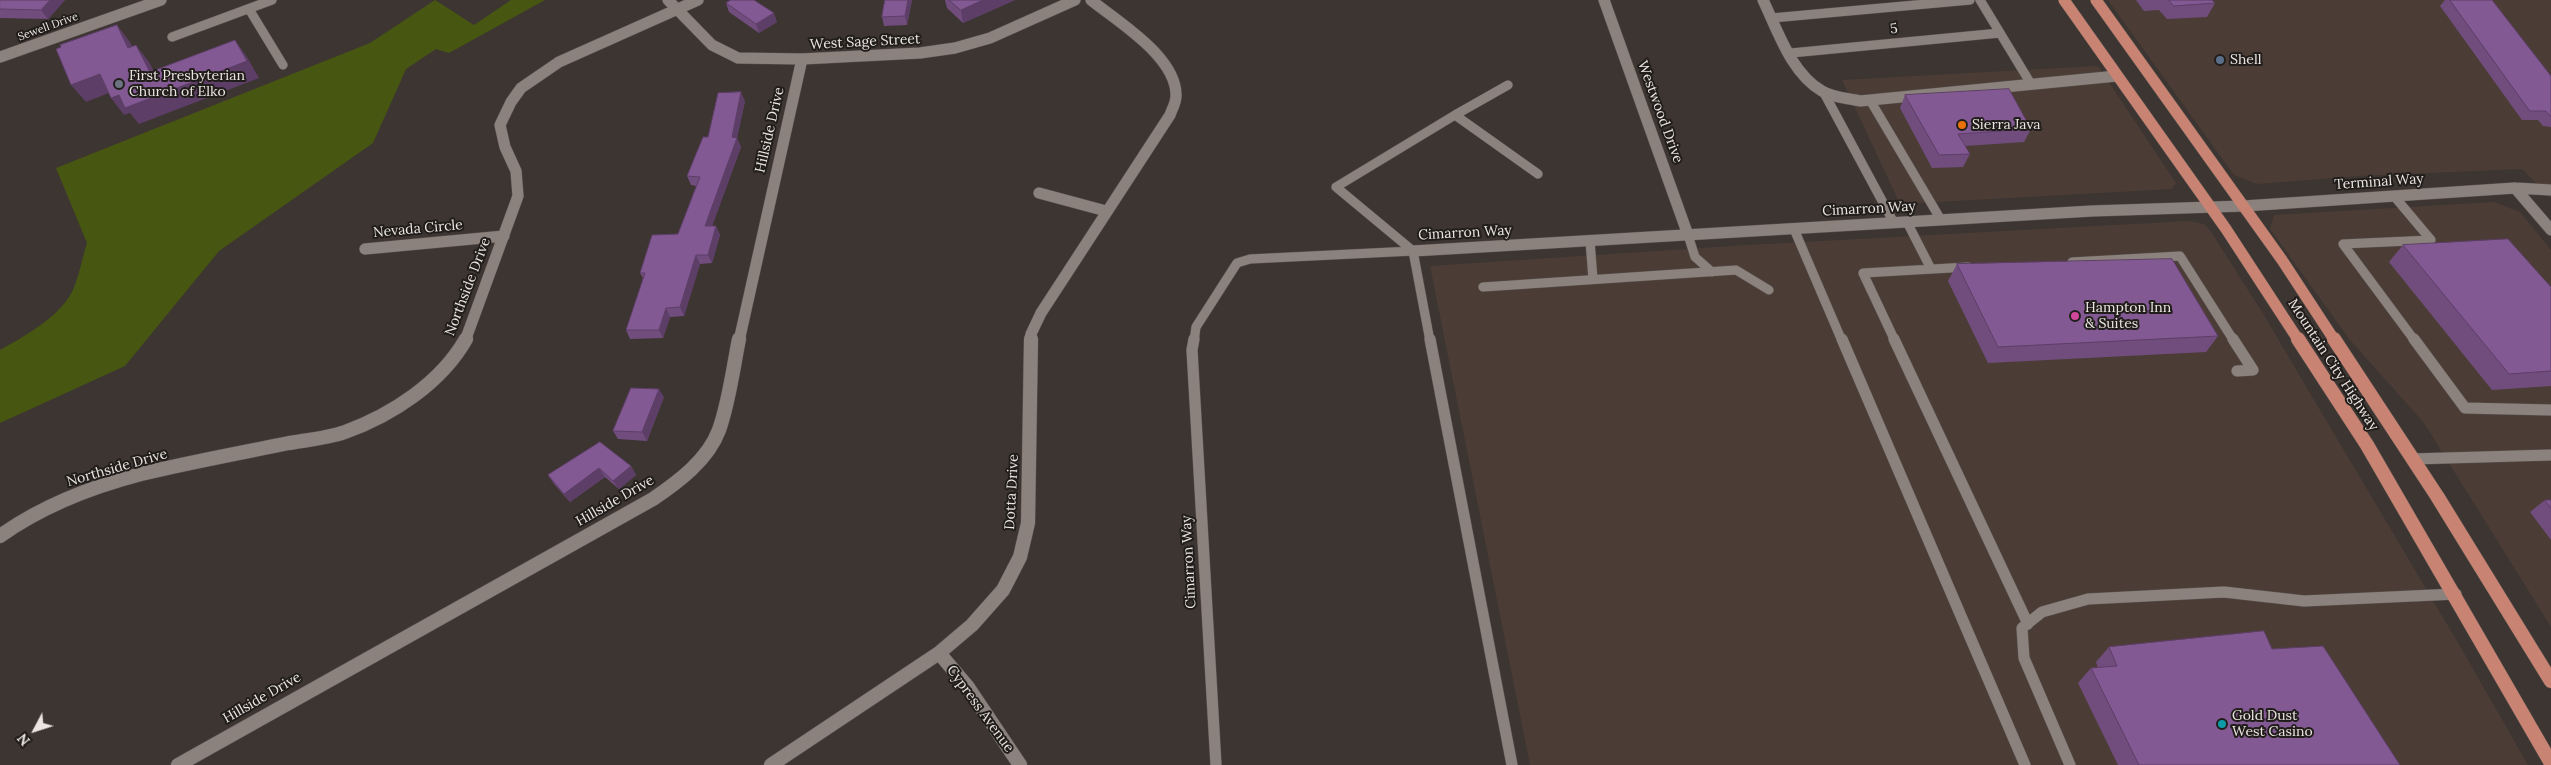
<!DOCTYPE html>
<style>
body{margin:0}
#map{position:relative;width:2551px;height:765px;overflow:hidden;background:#3d3531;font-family:Lora,serif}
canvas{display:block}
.north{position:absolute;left:10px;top:705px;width:50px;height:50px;-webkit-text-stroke:4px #211d1b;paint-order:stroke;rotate:230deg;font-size:14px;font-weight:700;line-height:20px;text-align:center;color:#ebe6e3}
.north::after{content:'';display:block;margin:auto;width:18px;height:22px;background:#ebe6e3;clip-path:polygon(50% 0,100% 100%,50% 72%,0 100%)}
</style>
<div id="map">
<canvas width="2551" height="765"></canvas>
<div class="north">N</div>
</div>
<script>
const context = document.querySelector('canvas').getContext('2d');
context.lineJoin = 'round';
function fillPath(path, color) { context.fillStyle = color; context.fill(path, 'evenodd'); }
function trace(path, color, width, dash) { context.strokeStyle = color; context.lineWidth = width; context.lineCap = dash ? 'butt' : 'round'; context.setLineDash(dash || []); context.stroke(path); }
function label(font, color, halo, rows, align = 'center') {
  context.font = font + ' Lora,serif'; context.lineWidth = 4; context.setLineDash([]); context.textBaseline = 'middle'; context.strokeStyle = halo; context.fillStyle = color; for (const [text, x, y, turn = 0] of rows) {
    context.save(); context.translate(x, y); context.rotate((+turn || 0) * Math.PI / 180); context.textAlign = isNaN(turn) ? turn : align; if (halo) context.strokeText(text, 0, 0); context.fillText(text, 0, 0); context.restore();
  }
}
const built = new Path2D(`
 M2108,0h443v198l-29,-29 -164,7 -101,8 -23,-9z
 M2098,66l78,117 -4,6 -272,15 -58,-124z
 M2494,202l26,10 31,38v377l-127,-204 -74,-83 -80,-111 4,-14z
 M2189,221l15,3 6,6 52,82 195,329 71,124h-998l-100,-499 318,-21z`);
const green = new Path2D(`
 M435,0l39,25 37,-25h34l-96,53 -13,-4 -30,20 -33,74 -154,108 -94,115 -125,57v-73c25,-14 58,-32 72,-58 7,-15 10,-33 15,-49l-31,-75 314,-125z`);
const serviceFar1 = new Path2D(`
 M1980,0l51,84
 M249,9l34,56
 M1772,18l198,-18
 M172,37l100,-37
 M1791,53l209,-20
 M1508,85l-53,30 83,59
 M1823,91l71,132
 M1870,100l71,120
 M2394,196l37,44
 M1907,222l24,47
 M1794,229l48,112
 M1688,235l7,22 17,15
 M1590,241l3,38
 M2072,262l108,-6 54,85
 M1483,287l253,-17 33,20
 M1194,341l2,-14 41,-64 13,-4 163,-8
 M1430,341l-17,-90 -77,-64 119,-72
 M1895,341l-32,-68 105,-6
 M2415,341l-72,-97 88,-4`);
const service = new Path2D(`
 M1194,339l-2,11 24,415
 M1430,339l82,426
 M1842,339l183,426
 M1894,339l134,285
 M2233,339l20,31 -16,1
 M2414,339l51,69 86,2
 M2412,459l139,-4
 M2070,765l-46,-107 -2,-30 20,-16 46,-13 136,-7 80,9 152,-7`);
const minorFar1 = new Path2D(`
 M1604,0l84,235
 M1763,0c15,31 28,73 59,91 11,7 26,7 38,10l257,-25
 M0,57l161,-57
 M2515,188l36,42
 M1039,193l67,18
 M365,249l139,-13
 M1413,251l679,-40 152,-5 271,-18 36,2
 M465,341l53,-145 -2,-25 -11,-24 -5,-22 11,-23 10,-14 38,-26 139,-62
 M739,341l63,-282
 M1031,341v-7l10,-21 129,-198c2,-6 6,-12 6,-19 1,-39 -58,-74 -85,-96`);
const minor = new Path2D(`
 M0,536c42,-30 91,-49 141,-62 49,-12 99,-21 148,-31 18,-3 39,-5 56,-11 47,-17 96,-49 121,-93
 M939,653l28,33 53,79
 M178,765l475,-266c25,-17 55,-39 66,-69 10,-28 14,-61 20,-91
 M771,765l168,-112 33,-28 31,-35 17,-33 8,-34 3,-184`);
const tertiary = new Path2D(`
 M668,0l44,45 26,13 64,1 118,-6 35,-5 35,-10 85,-38`);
const primaryFar1 = new Path2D(`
 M2064,0l162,229 73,112
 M2096,0l186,260 53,81`);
const primary = new Path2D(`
 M2298,339l69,106 184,318
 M2334,339l103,157 114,185`);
const wall = new Path2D(`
 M0,0h65l-17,19 -48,-1z
 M885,0h27l-5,25 -23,1 -2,-9z
 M945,0h70l-52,23 -16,-15z
 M2136,0h76l3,3 -8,14 -40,2 -8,-9 -15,1z
 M2445,0h47l59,76v51l-8,-1 -5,-6h-16l-82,-114z
 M726,3l51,19 -18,11 -30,-21z
 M1905,95l126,34 -7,13 -59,4 5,8 -7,13 -31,1 -32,-60z
 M745,101l-8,37 4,9 -29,79h4l4,9 -8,28 -12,1 -16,52 -14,1 -7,21 -33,1 -4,-9 17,-52 -3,-5 38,-39 18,-48 -5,-1 -4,-9 21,-39z
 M2403,245l148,42v99l-59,4 -103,-128z
 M1957,264l261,72 -12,16 -218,11 -40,-82z
 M664,397l-17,44 -29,-2 -5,-8z
 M600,442l31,24 5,9 -17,14 -14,-12 -35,25 -16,-18 -6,-9z
 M2545,500h6v40l-21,-28z
 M2109,647l163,2 128,116h-282l-40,-82 13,-15h7l-2,-6z`);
const shadedWall = new Path2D(`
 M50,0h15l-17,19 -7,-9z
 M908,0h4l-5,25 -2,-9z
 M983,0h32l-52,23 -2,-13z
 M774,13l3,9 -18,11 -3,-9z
 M117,25l13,17 11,23 -13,-17z
 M235,40l12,17 12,21 -120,46 -9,-11 -6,2 -13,-17 8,-3z
 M136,45l13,17 14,27 -13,-17z
 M100,74l14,17 -28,11 -15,-17z
 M741,92l4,9 -8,37 4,9 -32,88 -4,-9 27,-89z
 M716,226l4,9 -8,28 -4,-8z
 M696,255l4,9 -16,52 -4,-9z
 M666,308l4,9 -7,21 -4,-8z
 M659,389l5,8 -17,44 -5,-9z
 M631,466l5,9 -17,14 -6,-8z
 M599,468l6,9 -35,25 -6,-8z`);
const building = new Path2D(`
 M0,0h50l-9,10 -41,-1z
 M731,0h23l20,13 -18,11 -30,-21z
 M885,0h23l-3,16 -23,1z
 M949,0h34l-22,10z
 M2169,0h43l3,3 -41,3z
 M2450,0h42l59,76v41l-5,-6h-16z
 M117,25l11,23 8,-3 14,27 85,-32 12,21 -122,47 -6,-13 -8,3 -11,-24 -29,11 -15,-36 5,-2 -1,-2z
 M2009,89l22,40 -73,5 12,20 -31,1 -34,-60z
 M741,92l-9,45 5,1 -32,88h11l-8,29h-12l-16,52 -14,1 -7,22h-33l19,-57h-5l12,-38 26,-1 22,-57 -13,-1 16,-39h5l10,-44z
 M2508,239l43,48v84l-42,3 -106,-129z
 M2172,259l46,77 -220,11 -41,-83z
 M631,388l28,1 -17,43 -29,-1z
 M600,442l31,24 -18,15 -14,-13 -35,26 -16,-19z
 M2545,500h6v8z
 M2264,631l8,18 51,-3 77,119h-261l-48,-97 26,-2 -8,-19z`);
const markers = [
 [2220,60,5,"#5c6f8a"],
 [119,84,5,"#6b7280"],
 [1962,125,5,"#e8710a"],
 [2075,316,5,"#d1479c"],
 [2222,724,5,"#0f9aa8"]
];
const farStreetnames = [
 ["Sewell Drive",48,27,-20]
];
const streetNames = [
 ["5",1894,29,-6],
 ["West Sage Street",865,42,-3],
 ["Westwood Drive",1660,112,70],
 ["Hillside Drive",770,130,-77],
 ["Terminal Way",2379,182,-4],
 ["Cimarron Way",1869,209,-3],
 ["Nevada Circle",418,229,-5],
 ["Cimarron Way",1465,233,-3],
 ["Northside Drive",468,287,-69],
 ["Mountain City Highway",2333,365,57],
 ["Northside Drive",117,468,-16],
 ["Dotta Drive",1012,492,-87],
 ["Hillside Drive",615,501,-30],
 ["Cimarron Way",1189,562,-93],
 ["Hillside Drive",262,698,-30],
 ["Cypress Avenue",980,709,54]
];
const poiNames = [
 ["Shell",2230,60],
 ["First Presbyterian",129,76],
 ["Church of Elko",129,92],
 ["Sierra Java",1972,125],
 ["Hampton Inn",2085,308],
 ["& Suites",2085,324],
 ["Gold Dust",2232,716],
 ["West Casino",2232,732]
];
fillPath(built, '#4b3d36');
fillPath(green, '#475712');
trace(serviceFar1, '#58514e', 10);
trace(service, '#58514e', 12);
trace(minorFar1, '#58514e', 12);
trace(minor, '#58514e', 15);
trace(tertiary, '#58514e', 12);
trace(primaryFar1, '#58514e', 12);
trace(primary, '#58514e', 15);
trace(serviceFar1, '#8c827d', 9);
trace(service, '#8c827d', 11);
trace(minorFar1, '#8c827d', 11);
trace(minor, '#8c827d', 14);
trace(tertiary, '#8c827d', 11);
trace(primaryFar1, '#c98372', 11);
trace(primary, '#c98372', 14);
fillPath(wall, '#714d7e');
fillPath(shadedWall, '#5c3e67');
fillPath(building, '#835993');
trace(building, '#5c3e67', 1);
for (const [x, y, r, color] of markers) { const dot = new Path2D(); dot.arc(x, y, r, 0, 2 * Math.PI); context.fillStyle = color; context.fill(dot); trace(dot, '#211d1b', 2); }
label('11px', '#ebe6e3', '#211d1b', farStreetnames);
label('14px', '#ebe6e3', '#211d1b', streetNames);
label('14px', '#ebe6e3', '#211d1b', poiNames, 'left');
</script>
